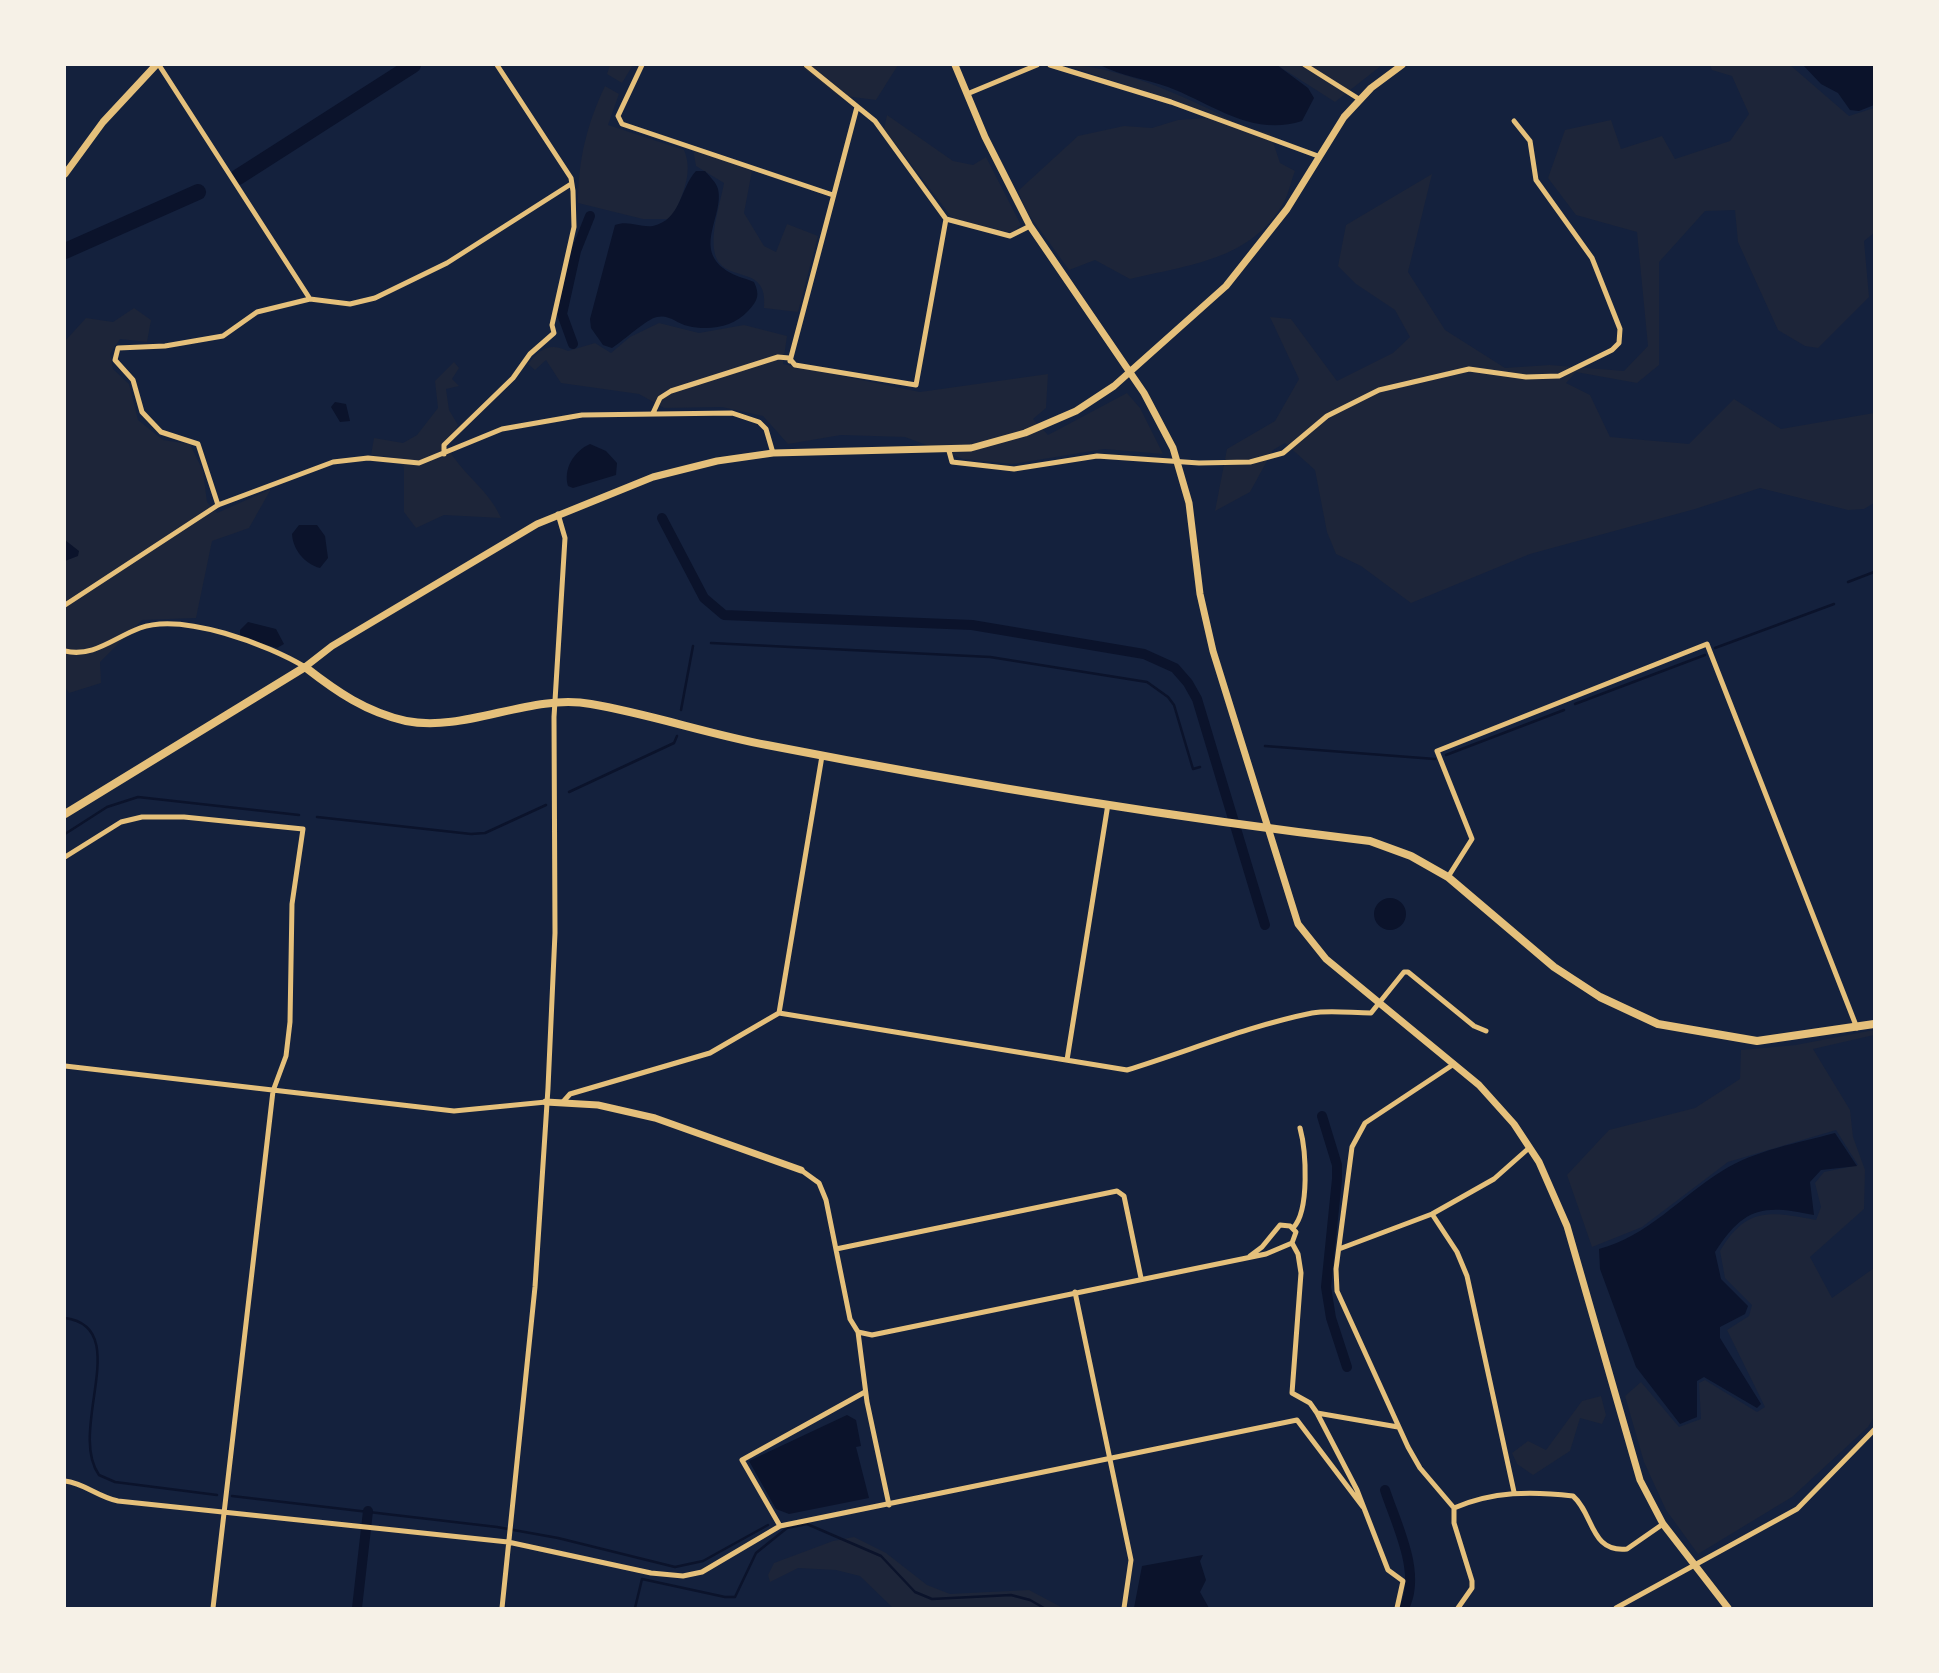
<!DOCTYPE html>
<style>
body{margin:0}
#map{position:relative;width:1939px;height:1673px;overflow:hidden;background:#14213d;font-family:"PT Sans Narrow",sans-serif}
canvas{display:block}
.frame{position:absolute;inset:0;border:66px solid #f6f1e7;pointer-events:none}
</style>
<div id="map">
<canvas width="1939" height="1673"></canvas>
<div class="frame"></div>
</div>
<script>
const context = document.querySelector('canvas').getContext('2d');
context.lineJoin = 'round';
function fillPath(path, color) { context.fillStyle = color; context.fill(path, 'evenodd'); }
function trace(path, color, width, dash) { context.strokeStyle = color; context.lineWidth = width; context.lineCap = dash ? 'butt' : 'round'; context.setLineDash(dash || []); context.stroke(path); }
const green = new Path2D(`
 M610,65h23l-11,18 -15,-9z
 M799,65h99l-22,35 -39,-5z
 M1065,65c46,0 102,24 144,44 24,12 33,19 61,24l10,30 15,8c-4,10 -6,22 -11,31 -32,58 -96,63 -154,77l-35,-19 -26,10 -42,-58 -9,-21 60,-55 46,-10 28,2 26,-8 27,-2 2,-6z
 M1277,65h105l-47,37z
 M1710,65h80l59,51 25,-8v125l-10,8 5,56 -51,51 -13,-2 -27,-16 -40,-88 -3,-32 -30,1 -46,51v103l-22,18 -61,-11 -10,11 24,12 20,42 79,7 45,-45 47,30 93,-16v90l-10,6 -16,1 -88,-22 -65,21 -165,45 -119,49 -50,-37 -25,-12 -9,-22 -12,-62 -30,-27 -12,7 -23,42 -35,19 12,-62 48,-28 24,-42 -29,-62 21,2 46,62 56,-28 17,-16 -15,-27 -39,-26 -18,-18 8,-41 86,-51 -24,98 37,58 60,38 45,-3 74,6 24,-25 -11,-114 -61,-17 -28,-37 17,-48 46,-10 10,29 41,-13 13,23 55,-18 19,-27 -17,-38 -20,-6z
 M605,86l14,8 -11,31 76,25c10,23 -2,46 -12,69h-29l-65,-16c0,-43 9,-79 27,-117z
 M887,115l66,46 20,4 13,-8 35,68 -9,8 -59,-14 -69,-90z
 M693,149l59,22 -8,42 20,33 12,6 11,-28 31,12 -20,76 -34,-4c5,-46 -41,-23 -49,-54 -5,-22 5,-49 9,-71l-28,-17z
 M134,308l17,12 -4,22 -27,-3 -10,15 3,15 16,15 9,36 25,20 27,4 13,27 4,31 10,11 54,-24 -22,39 -37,13 -16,77 -54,2 -42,42 1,21 -32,10 -4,-6v-346l21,-23 27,4z
 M659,323l40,10 45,-8 43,11 -4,28 137,28 128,-18 -2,34 -13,11 15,16 79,-42 13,15 23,46 -59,-5 -91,15 -50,-5 -58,-22 -64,-2 -53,9 -25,-28 -41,-9 -58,1 -25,-14 -78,-11 -15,-23 -11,10 -7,-6c12,-15 21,-22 40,-13l27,-8 16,10 19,-16z
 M454,362l5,6 -7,11 7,7 -13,3 3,21 9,15 -11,22c16,28 42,43 54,71l-57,-3 -28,13 -12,-16v-45l-12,-10 -21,-2 3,-17 29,5 14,-8 21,-27 -3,-27z
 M1874,1030v5l-61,14 37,61 3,27 12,33 -1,39 -54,48 22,41 42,-30v149l-6,10 -76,70 -94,57 -32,-44 -22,-48 -19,-66 16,-14 38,45 22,-8 -2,-36 6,-3 52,32 8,-5 -38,-77 22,-14 3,-11 -27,-27 -5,-27c26,-44 49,-40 96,-31l5,-13 -6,-24 9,-11 34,-7 -22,-35 -108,32 -86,65 -50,20 -25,-72 42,-45 86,-22 45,-29 1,-29 55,-5z
 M1601,1396l5,19 -4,9 -22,-6 -10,33 -37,24 -16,-11 -5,-11 16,-12 18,9 36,-49z
 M854,1537l32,16 41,32 23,9 79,-4 34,18h-170l-33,-32 -24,-6 -38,-2 -28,14 -2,-7 6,-12 59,-22z`);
const water = new Path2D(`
 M1100,65h177l31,23 6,10 -12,23c-51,16 -89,-17 -134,-34 -22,-8 -47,-11 -68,-22z
 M1803,65h71v40l-15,6 -9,-1 -12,-17 -17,-9z
 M696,171h9c5,6 11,11 13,18 6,26 -23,57 5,79 8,7 21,10 31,14 6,13 4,18 -6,29 -14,16 -39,20 -60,15 -12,-3 -19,-12 -31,-9 -9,1 -34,24 -45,31l-9,-3 -12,-17 -1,-9 25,-94c14,-5 25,3 38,1 28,-6 27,-38 43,-55z
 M335,402l11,2 4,17 -10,1 -9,-15z
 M590,444l16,7 11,12 -1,12 -43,13 -5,-2c-5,-17 6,-35 22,-42z
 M299,525h18l8,11 3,22 -8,10c-15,-4 -27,-18 -28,-34z
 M65,540l14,11 -1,5 -13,5z
 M248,622l28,7 8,15 -7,4 -37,-11v-7z
 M1374 914a16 16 0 1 1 32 0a16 16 0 1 1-32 0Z
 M1835,1133l22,33 -36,4 -11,12 4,33c-51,-11 -70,-8 -99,37l6,27 27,27 -3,8 -25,13v11l41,66 -4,4 -53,-31 -7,4v36l-17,7 -44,-57 -36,-98 -1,-20c49,-13 81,-52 123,-78 33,-21 76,-28 113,-38z
 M847,1415l9,5 5,26 -5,1 13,51 -80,16 -13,-5 -27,-48z
 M1203,1555l-3,6 6,19 -6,12 9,16h-75l8,-42z`);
const stream = new Path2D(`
 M1848,582l26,-10
 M711,643l279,14 157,25 21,15 6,8 19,64 7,-2
 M1715,648l119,-44
 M1575,704l130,-49
 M681,710l12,-64
 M1265,746l170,13
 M1446,755l118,-45
 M569,792l105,-49 3,-7
 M317,817l154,17 14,-1 61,-28
 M65,834l42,-27 31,-10 161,18
 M65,1318c69,9 2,112 34,157l16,7 102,13
 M232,1496l265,31 61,11 117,29 28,-6 65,-36
 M635,1608l7,-29 83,18h10l21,-44 31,-25 20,-4 74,32 34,36 17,7 79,-4 19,5 14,8`);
const canal = new Path2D(`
 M573,344l-11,-30 14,-63 14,-35
 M662,518l42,80 20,17 248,10 172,29 31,14 13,15 9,16 68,226
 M1322,1116l15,49v14l-11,108 5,31 16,49
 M1385,1490c11,34 37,83 19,118
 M357,1608l11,-97`);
const river = new Path2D(`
 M238,177l175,-112
 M65,251l133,-59`);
const minor = new Path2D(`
 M159,65l151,234
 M642,65l-24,51 4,8 211,71
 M806,65l69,56 71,98 64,17 20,-10
 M1050,65l121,37 147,54
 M1305,65l54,34
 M967,94l70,-29
 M790,361l67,-254
 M653,413l7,-15 11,-7 107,-34 11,1 6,7 121,20 30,-166
 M949,451l3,11 62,7 83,-13 102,7 51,-1 33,-9 44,-37 52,-26 90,-21 57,8 33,-1 53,-26 7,-7 1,-14 -28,-71 -56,-78 -6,-39 -16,-20
 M444,454v-9l69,-67 17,-24 24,-21 -2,-8 22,-98 -1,-36 -2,-13 -74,-113
 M218,505l-20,-61 -37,-12 -19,-20 -9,-32 -18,-20 3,-12 47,-2 58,-10 34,-24 53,-13 40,5 25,-6 72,-35 124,-79
 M65,605l153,-100 115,-43 35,-4 51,5 83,-34 80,-14 150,-2 27,9 7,7 7,24
 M65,651c28,7 50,-14 75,-23 42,-16 129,17 165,39
 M65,857l56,-35 21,-5h42l119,12 -11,75 -2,118 -4,34 -13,35 -60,517
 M1448,877l24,-38 -35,-88 270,-107 150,384
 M779,1013l43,-257
 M1067,1060l41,-256
 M1454,1064l-89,59 -13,24 -16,122 1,22 71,156 12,21 34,40v15l18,58v7l-14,20
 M65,1066l389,45 92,-9
 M562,1103l8,-9 140,-41 69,-40 348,57c62,-19 121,-44 185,-57 18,-3 40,0 59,0l33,-41h4l66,54 12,5
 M801,1170l18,13 7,17 24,119 8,13 9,70 22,103
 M1432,1214l25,38 10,24 47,216
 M1293,1228c17,-17 13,-78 7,-100
 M1292,1243l6,11 3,19 -9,120 18,10 7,10 40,77 31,80 15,11 -6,27
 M836,1249l281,-58 7,5 17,82
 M1339,1249l93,-35 62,-35 35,-31
 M1075,1292l56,268 -7,48
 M858,1332l14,3 394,-81 26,-11 4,-11 -6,-6 -10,-1 -18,22 -12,9
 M1317,1413l81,14
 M65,1481c19,2 33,16 53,20l390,41 143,31 32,3 19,-4 78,-46 517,-106 66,87
 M1454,1508c39,-17 78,-17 119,-12 21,18 17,57 54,53l36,-25
 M780,1526l-38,-66 123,-68
 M502,1608l33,-321 13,-199 7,-155 -1,-216 11,-179 -7,-24
 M1616,1608l181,-99 77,-79`);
const tertiary = new Path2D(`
 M955,65l30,72 45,89 114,167 29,55 16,55 11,91 13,57 85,273 28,35 153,126 35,39 25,38 28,64 73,254 23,44 65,84
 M65,174l38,-52 53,-57
 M305,667l27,-21 205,-122 116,-47 64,-16 56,-8 198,-5 54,-15 51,-22 38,-25 112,-100 61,-77 57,-92 27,-29 31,-23
 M546,1102l52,3 57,13 146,52`);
const secondary = new Path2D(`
 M65,814l240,-147c32,25 61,45 101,54 59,12 124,-28 185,-17 59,10 117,30 176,41 200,39 402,72 603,96l41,15 37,21 106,90 46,30 58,27 99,17 117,-17`);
fillPath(green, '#1d2539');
fillPath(water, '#0b132b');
trace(stream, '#0b132b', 2.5);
trace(canal, '#0b132b', 10);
trace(river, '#0b132b', 16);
trace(minor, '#e5c07b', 5);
trace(tertiary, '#e5c07b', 7);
trace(secondary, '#e5c07b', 8);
</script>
